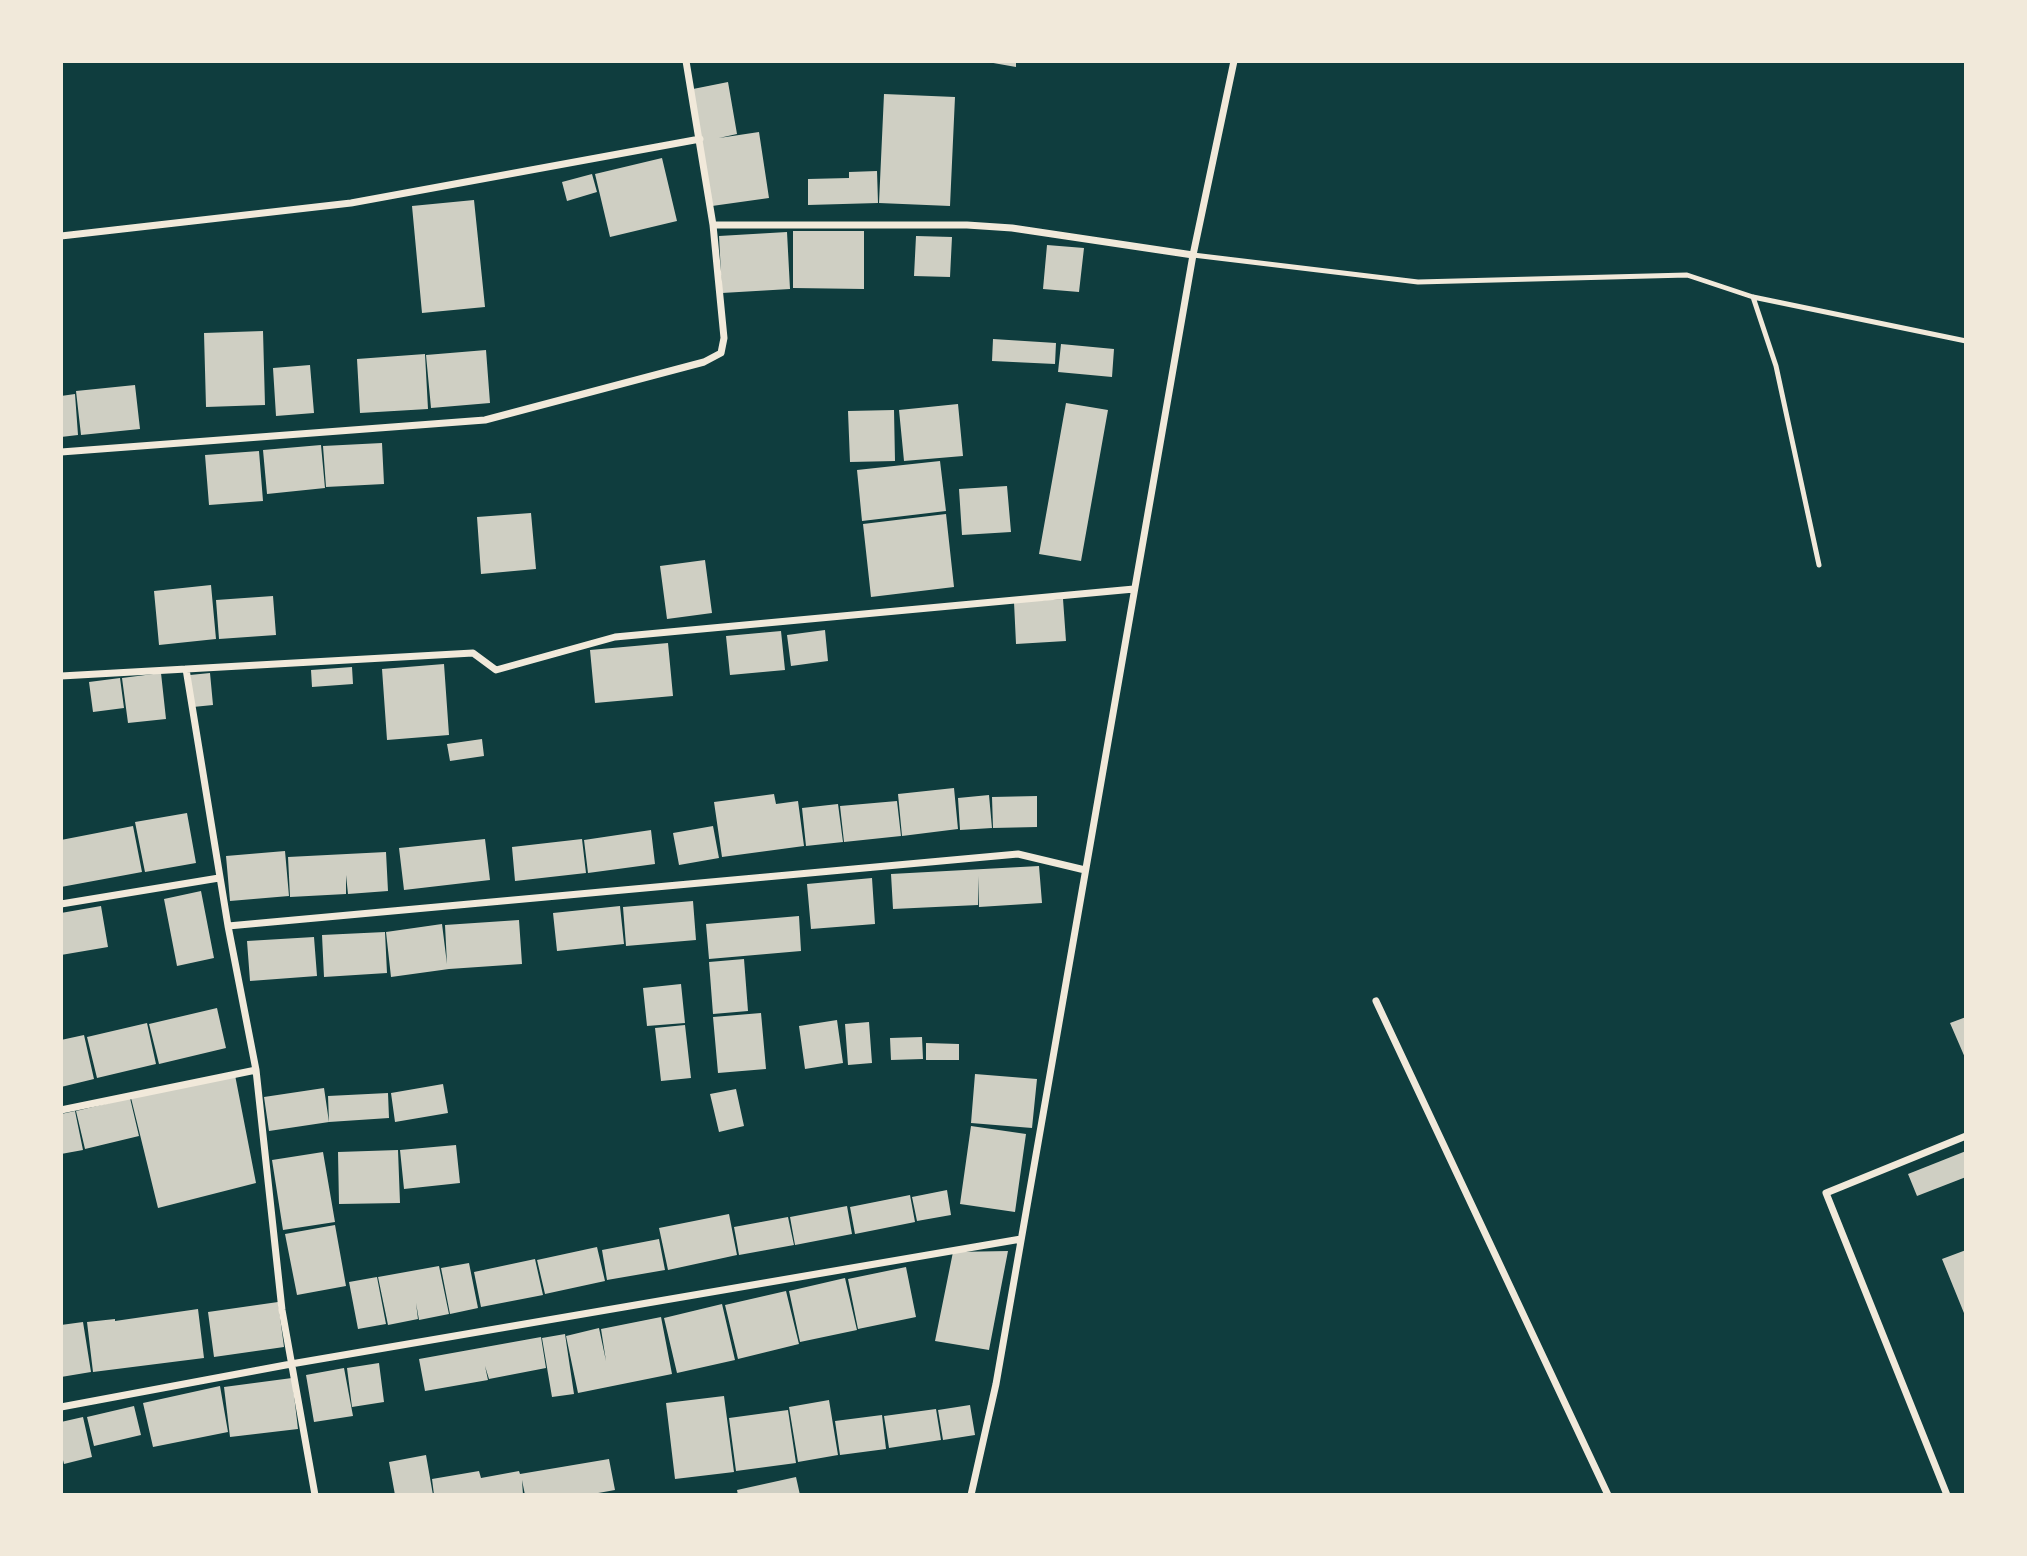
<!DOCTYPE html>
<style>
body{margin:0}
#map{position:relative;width:2027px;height:1556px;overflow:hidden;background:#0f3d3e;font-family:"IBM Plex Sans",sans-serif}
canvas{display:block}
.frame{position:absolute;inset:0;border:63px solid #f1e9da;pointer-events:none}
</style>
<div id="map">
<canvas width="2027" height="1556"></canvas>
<div class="frame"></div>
</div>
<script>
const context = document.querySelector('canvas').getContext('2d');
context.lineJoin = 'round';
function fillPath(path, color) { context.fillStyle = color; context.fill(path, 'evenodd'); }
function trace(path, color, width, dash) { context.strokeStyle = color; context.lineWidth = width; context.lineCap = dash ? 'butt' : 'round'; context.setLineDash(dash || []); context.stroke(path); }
const building = new Path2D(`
 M982,61h34v6z
 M728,82l9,52 -18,4 40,-6 10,66 -57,8 -19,-117z
 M884,94l71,3 -5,109 -71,-3z
 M662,158l15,63 -67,16 -15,-63z
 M877,171l1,32 -70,2v-26l41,-1v-6z
 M592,174l5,18 -30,9 -5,-19z
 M474,200l11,107 -63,6 -10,-107z
 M793,231h71v58l-71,-1z
 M787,232l3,57 -68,4 -3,-57z
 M916,236l36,1 -2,40 -36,-1z
 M1047,245l37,3 -5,44 -36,-3z
 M263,331l2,74 -59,2 -2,-74z
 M993,339l63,4 -1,21 -63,-3z
 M1061,344l53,5 -2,28 -54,-5z
 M486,350l4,53 -59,5 -5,-53z
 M425,354l3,55 -68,4 -3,-54z
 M310,365l4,48 -38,3 -3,-48z
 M135,385l5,44 -59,6 -5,-44z
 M75,394l3,41 -17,2v-41z
 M1066,403l42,7 -27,151 -42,-7z
 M958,404l5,52 -59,5 -5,-51z
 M894,410l1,51 -45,1 -2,-51z
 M382,443l2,41 -58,3 -3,-41z
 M321,445l4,43 -58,6 -4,-44z
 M259,451l4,50 -54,4 -4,-50z
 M940,461l6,50 -84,10 -5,-51z
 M1007,486l4,46 -49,3 -3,-46z
 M531,513l5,56 -55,5 -4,-57z
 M946,514l8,73 -83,10 -8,-73z
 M705,560l7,53 -45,6 -7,-53z
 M211,585l5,54 -57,6 -5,-54z
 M273,596l3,39 -57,4 -3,-39z
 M1063,599l3,42 -50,3 -2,-42z
 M825,630l3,31 -37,5 -4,-31z
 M781,631l4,39 -55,5 -4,-39z
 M668,643l5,53 -78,7 -5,-53z
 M444,664l5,71 -62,5 -5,-71z
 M352,667l1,17 -41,3 -1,-17z
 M161,673l5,46 -38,4 -6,-45z
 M210,673l3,32 -20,2 -3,-32z
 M120,678l4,30 -31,4 -4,-30z
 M482,739l2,17 -34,5 -3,-17z
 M954,788l4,41 -56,7 -4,-42z
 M774,794l2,10 22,-3 6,45 -82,11 -8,-55z
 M989,795l3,33 -32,2 -2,-32z
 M1037,796v31l-44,1 -1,-31z
 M897,801l4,35 -57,6 -4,-36z
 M838,804l5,38 -37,4 -4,-38z
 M187,813l9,50 -51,9 -10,-50z
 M133,826l9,46 -81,15v-47z
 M713,826l6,32 -40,7 -6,-32z
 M651,830l4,34 -67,9 -4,-33z
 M485,839l5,41 -86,10 -5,-42z
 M582,839l4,34 -71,8 -3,-34z
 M285,851l4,45 -59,5 -4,-45z
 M386,852l2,39 -40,3 -2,-19v19l-56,3 -2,-40z
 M1039,866l3,37 -63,4 -1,-31v29l-85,4 -2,-35z
 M872,878l3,46 -64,5 -4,-45z
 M201,891l13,67 -37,8 -13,-67z
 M693,901l3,39 -70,6 -3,-39z
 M101,906l7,41 -47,8v-42z
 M620,906l4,38 -67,7 -4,-38z
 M799,916l2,35 -92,8 -3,-35z
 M519,920l3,44 -73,5 -58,8 -5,-45 56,-8 5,40 -2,-39z
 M385,932l2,41 -63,4 -2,-42z
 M314,937l3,39 -67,5 -3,-40z
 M744,959l4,52 -35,3 -4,-52z
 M681,984l4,39 -38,3 -4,-38z
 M217,1008l9,40 -67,16 -10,-40z
 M761,1013l5,56 -48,4 -5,-56z
 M1966,1017v43l-16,-37z
 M837,1020l6,43 -38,6 -6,-43z
 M869,1022l3,41 -24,2 -3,-41z
 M147,1023l9,41 -59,14 -10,-41z
 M685,1025l6,53 -30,3 -6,-53z
 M84,1035l10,44 -33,8v-47z
 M922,1037l1,22 -32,1 -1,-22z
 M926,1043l33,1v16h-33z
 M975,1074l62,5 -5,49 -61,-5z
 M235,1075l21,108 -98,25 -27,-110z
 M443,1084l5,29 -53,9 -4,-29z
 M324,1088l5,34 -60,9 -5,-34z
 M736,1089l8,37 -25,6 -9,-38z
 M388,1093l1,25 -60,4 -1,-26z
 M130,1098l9,38 -54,13 -9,-38z
 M75,1111l8,39 -22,4v-40z
 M971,1126l55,8 -11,78 -55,-8z
 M456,1145l4,38 -56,6 -4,-39z
 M398,1150l2,53 -61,1 -1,-52z
 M1966,1151v26l-49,19 -9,-22z
 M323,1152l12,70 -52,8 -11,-70z
 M947,1190l4,25 -34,6 -5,-24z
 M910,1195l5,27 -60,12 -5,-27z
 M847,1206l5,28 -57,11 -5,-28z
 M729,1214l8,41 -69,15 -9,-42z
 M788,1217l6,28 -55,10 -5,-28z
 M335,1225l11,61 -49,9 -12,-61z
 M659,1239l6,31 -58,10 -5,-30z
 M597,1247l8,34 -60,13 -8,-34z
 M1966,1250v68l-24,-59z
 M1008,1251l-19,99 -54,-9 18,-89z
 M535,1259l8,36 -62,12 -7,-35z
 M469,1263l9,45 -28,6 -9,-46z
 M439,1266l10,48 -30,6 -3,-17 2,16 -30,6 -10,-48z
 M906,1267l10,50 -58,12 -10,-50z
 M377,1277l9,47 -28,5 -9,-47z
 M845,1278l12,52 -57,12 -11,-51z
 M786,1291l13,53 -61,15 -13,-54z
 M278,1302l6,45 -70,10 -6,-45z
 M722,1304l13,56 -58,13 -13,-55z
 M198,1309l6,49 -111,14 -6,-50 28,-3v2z
 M661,1317l11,57 -94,19 -12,-57 33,-8 7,33 -5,-32z
 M83,1322l8,50 -30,5v-52z
 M565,1334l9,60 -22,3 -10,-59z
 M541,1337l5,31 -57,11 -4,-13 3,14 -63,11 -6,-32z
 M379,1363l5,39 -32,5 -5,-39z
 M344,1368l9,48 -39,6 -8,-47z
 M292,1378l6,51 -68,8 -6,-50z
 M220,1386l8,46 -75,15 -10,-44z
 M724,1396l10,76 -59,7 -9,-76z
 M829,1400l9,55 -40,7 -9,-55z
 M970,1405l5,30 -32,5 -5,-30z
 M134,1406l7,29 -47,11 -7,-29z
 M936,1409l5,31 -52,8 -5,-32z
 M788,1410l8,53 -60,8 -7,-53z
 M882,1415l4,34 -46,6 -5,-34z
 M83,1417l9,40 -28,7 -3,-12v-30z
 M426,1455l7,40h-38l-6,-33z
 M609,1459l6,31 -28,5h-62l-3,-15 1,15h-89l-2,-16 47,-8 2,7 38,-7 1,3z
 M796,1477l4,18h-62l-1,-5z`);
const service = new Path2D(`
 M1193,255l225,27 269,-7 66,22 213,44
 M1753,297l23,69 43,199`);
const minor = new Path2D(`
 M713,225h254l45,3 181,27
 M61,236l290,-33 349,-64
 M61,452l424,-32 219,-58 17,-9 3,-15 -11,-113 -27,-164
 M186,669l42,257 28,144 26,240 33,185
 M61,676l412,-23 23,17 119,-33 519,-48
 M61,904l158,-26
 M228,926l790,-72 67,16
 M1376,1001l232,494
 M61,1110l195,-40
 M61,1407l230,-43 730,-125
 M971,1495l25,-111 197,-1129 41,-194
 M1947,1495l-121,-302 140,-57`);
fillPath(building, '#cfcfc3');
trace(service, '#f1e9da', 5);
trace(minor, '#f1e9da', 7);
</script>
